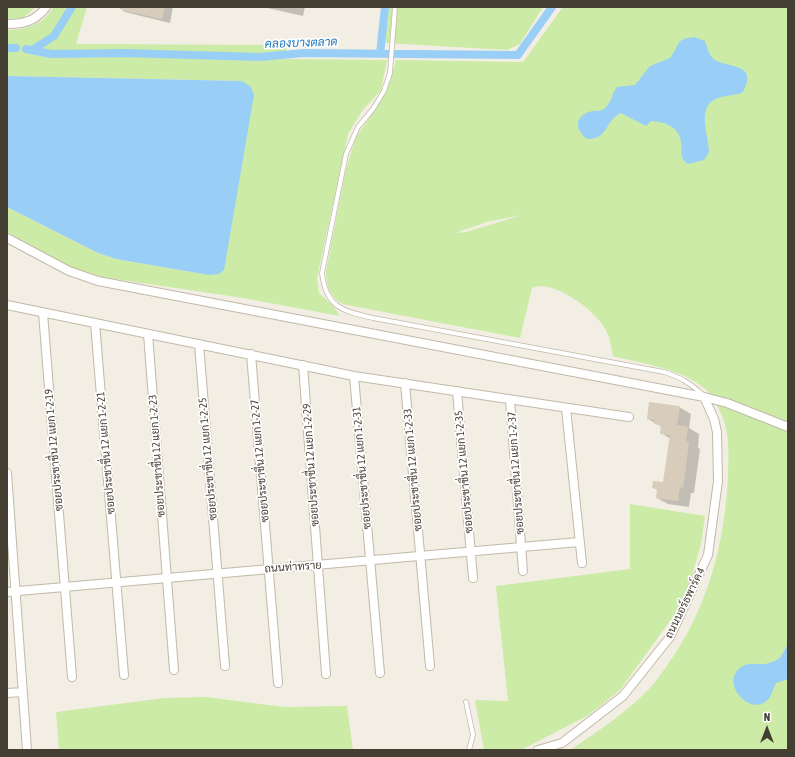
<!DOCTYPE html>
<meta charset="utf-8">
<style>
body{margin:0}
#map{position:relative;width:795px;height:757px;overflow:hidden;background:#f3eee3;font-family:"Asap Condensed",sans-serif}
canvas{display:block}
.frame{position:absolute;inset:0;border:8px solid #453e33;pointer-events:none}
.north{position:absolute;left:747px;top:709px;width:40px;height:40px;-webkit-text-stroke:3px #fff;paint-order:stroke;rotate:0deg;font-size:11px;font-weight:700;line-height:16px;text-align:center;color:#453e33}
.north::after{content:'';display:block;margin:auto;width:14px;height:18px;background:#453e33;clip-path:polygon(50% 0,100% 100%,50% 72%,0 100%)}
</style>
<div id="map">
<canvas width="795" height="757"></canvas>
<div class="frame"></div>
<div class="north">N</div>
</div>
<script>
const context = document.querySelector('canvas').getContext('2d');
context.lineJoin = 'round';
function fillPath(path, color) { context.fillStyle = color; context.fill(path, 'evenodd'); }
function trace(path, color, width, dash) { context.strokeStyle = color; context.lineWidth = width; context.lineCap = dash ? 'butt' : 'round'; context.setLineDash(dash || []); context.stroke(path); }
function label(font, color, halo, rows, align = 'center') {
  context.font = font + ' "Asap Condensed",Sarabun,sans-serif'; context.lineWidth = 3.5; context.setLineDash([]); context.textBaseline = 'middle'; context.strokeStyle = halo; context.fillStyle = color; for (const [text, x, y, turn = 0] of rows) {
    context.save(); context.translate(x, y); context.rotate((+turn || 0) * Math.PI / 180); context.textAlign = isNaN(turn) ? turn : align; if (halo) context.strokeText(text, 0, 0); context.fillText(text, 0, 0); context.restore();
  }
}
const green = new Path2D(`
 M7,7h29l-13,11 -16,1z
 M53,7h34l-11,37 211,1 -2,14 102,1 -6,30 -19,21 -14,23 -31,144 2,15 14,13 7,10 -97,-18 -141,-21 -32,-10 -63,-35v-25l91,46 18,6 93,16 33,-194 -235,-5v-46c19,-1 36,-4 46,-23z
 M389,7h154l-23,37 -13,6 -122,-7z
 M563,7h225v743h-218c27,-18 54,-36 77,-59 7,-7 13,-16 19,-24 41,-56 59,-123 62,-192 1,-28 2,-53 -15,-75 -2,-4 -5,-10 -9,-12 -24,-20 -61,-24 -91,-32 -2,-10 -3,-20 -9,-29 -11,-18 -51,-48 -72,-39l-12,50 -178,-34c-12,-7 -16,-19 -16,-33l20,-102 10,-32 12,-17 22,-39 6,-21 127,2zM522,215l-56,17 -11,1 32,-11z
 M630,504l75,12 -4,28 -11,39 -10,24 -60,83 -31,25 -68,35h-37l-9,-50 33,1 -12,-115 134,-17z
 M206,697l78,10 63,-1 6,44h-294l-3,-38 109,-14z`);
const water = new Path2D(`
 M694,37l11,4c2,6 4,15 10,19 13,8 44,3 28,32 -8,4 -16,3 -25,6 -23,8 -9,37 -9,54l-5,8 -16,4c-10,-7 -5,-12 -7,-22 -2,-16 -17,-20 -30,-21l-5,5 -25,-13c-17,7 -11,26 -34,26 -11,-9 -14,-21 2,-27 5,-2 10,0 15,-3 7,-5 8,-16 13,-22l18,-2 15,-19 20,-8c10,-13 5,-19 24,-21z
 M7,76l235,5 9,6 3,8 -30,175 -5,4 -10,1 -93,-16 -18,-6 -91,-46z
 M788,644v35l-12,4c-2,4 -4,10 -6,14 -17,24 -52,-14 -29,-30 7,-5 16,-2 24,-3 6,-1 10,-3 15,-6z`);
const shadow = new Path2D(`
 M118,7h55l-3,16 -45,-11z
 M263,7h42l-2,9z
 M679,407l12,7 -2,14 10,6 -1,14 2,1 -6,44h-3l-2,14 -21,-3 -11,-6 1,-8 -4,-2 10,-4 7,-45 -10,-6 1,-6 -14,-8z`);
const canal = new Path2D(`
 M7,48h9
 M26,49l25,5 73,-1 136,4 44,-4 214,2 34,-48
 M32,50l22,-14 18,-29
 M380,54l5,-47`);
const building = new Path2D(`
 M122,7h43l-3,12 -41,-9z
 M649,402l31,4 -3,19 11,2 -2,14 3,1 -6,46 -3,-1 -2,14 -22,-3 1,-9 -5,-1 1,-7 10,1 7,-47 -10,-1 1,-9 -7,-1 1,-4 -8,-1z`);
const lane = new Path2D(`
 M395,7l-5,66 -6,18 -11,18 -15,18 -12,27 -24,119c4,35 21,38 51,45l291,54c16,5 26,11 39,23
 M466,702l7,33 -4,15`);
const street = new Path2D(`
 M7,24c17,0 29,-3 39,-17
 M7,238l62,33 29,10 606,116 23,6 61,24
 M7,305l347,71 275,41
 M43,313l29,364
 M95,323l29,352
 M148,334l26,336
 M199,344l26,322
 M251,354l27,329
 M303,365l23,309
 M354,376l26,297
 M405,383l25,283
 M457,391l16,187
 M510,400l13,171
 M566,408l16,155
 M7,473l20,277
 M7,592l572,-50
 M7,693l16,-1
 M538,750l24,-7 61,-47 47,-59 38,-82 10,-74 -1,-49 -3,-13 -10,-22`);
const streetNames = [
 ["ซอยประชาชื่น 12 แยก 1-2-19",54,450,-95],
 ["ซอยประชาชื่น 12 แยก 1-2-21",106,453,-95],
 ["ซอยประชาชื่น 12 แยก 1-2-23",157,456,-94],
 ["ซอยประชาชื่น 12 แยก 1-2-25",208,459,-95],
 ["ซอยประชาชื่น 12 แยก 1-2-27",260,461,-95],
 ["ซอยประชาชื่น 12 แยก 1-2-29",311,465,-94],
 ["ซอยประชาชื่น 12 แยก 1-2-31",362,468,-95],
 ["ซอยประชาชื่น 12 แยก 1-2-33",413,470,-95],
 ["ซอยประชาชื่น 12 แยก 1-2-35",464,472,-95],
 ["ซอยประชาชื่น 12 แยก 1-2-37",516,473,-94],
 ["ถนนท่าทราย",293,567,-4],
 ["ถนนนอร์ธพาร์ค 4",685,603,-64]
];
const waterNames = [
 ["คลองบางตลาด",301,43,-2]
];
fillPath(green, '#cbeba7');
fillPath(water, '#99cef6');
fillPath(shadow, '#0003');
trace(canal, '#99cef6', 8);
fillPath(building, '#d8cdba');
trace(lane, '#c2b9a8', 5.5);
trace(street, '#c2b9a8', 10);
trace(lane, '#fff', 4);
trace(street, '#fff', 8);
label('11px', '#453e33', '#fff', streetNames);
label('italic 12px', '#2477b9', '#fff', waterNames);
</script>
